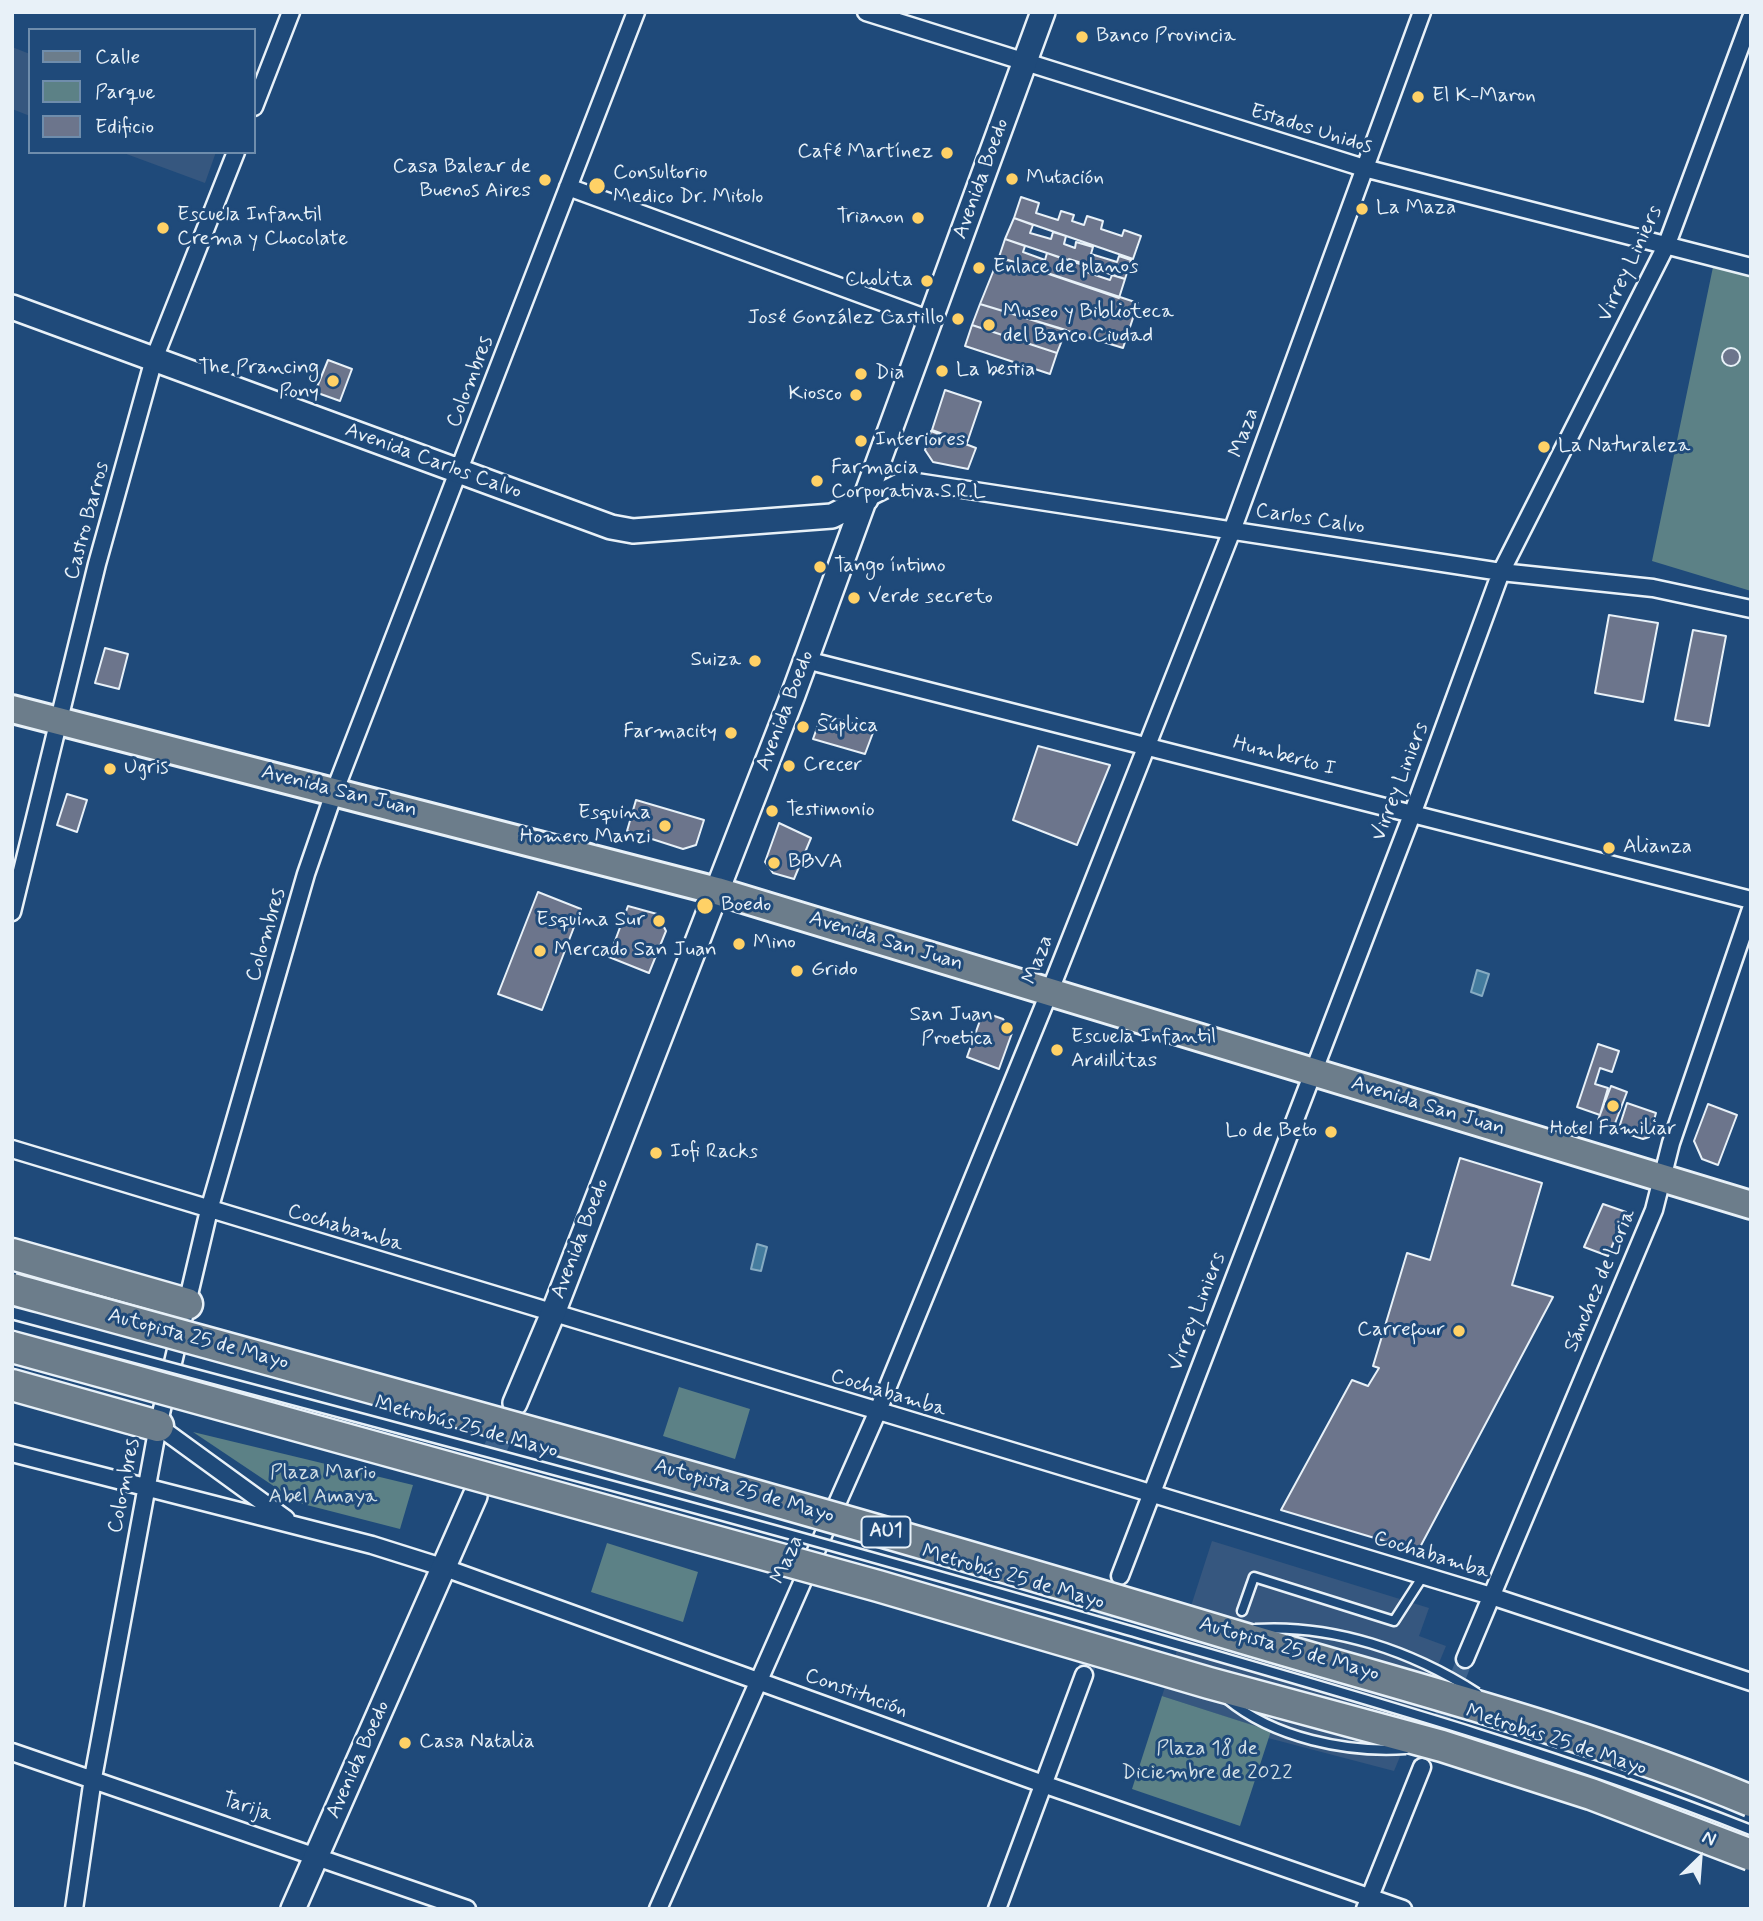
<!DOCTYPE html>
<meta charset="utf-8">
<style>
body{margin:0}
#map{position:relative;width:1763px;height:1921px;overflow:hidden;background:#1f4a7a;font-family:Mynerve,sans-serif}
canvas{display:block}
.frame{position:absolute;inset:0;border:14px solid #e8f1f8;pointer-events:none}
.legend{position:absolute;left:28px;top:28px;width:228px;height:126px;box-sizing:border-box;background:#1f4a7a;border:2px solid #6f8dac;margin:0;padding:9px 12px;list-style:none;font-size:21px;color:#e8f1f8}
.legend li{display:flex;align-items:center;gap:14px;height:35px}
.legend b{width:35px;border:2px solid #6f8dac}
.north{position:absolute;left:1665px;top:1823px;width:70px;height:70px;-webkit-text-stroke:5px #1f4a7a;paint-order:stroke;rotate:25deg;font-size:19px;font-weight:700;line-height:28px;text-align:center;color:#e8f1f8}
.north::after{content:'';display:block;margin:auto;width:24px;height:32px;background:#e8f1f8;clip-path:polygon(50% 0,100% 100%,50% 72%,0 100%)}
</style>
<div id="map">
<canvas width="1763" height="1921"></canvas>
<div class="frame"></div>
<ul class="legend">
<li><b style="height:9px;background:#6c7d8b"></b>Calle</li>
<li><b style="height:19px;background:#5c8186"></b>Parque</li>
<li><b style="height:19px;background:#6c758c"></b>Edificio</li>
</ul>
<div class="north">N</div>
</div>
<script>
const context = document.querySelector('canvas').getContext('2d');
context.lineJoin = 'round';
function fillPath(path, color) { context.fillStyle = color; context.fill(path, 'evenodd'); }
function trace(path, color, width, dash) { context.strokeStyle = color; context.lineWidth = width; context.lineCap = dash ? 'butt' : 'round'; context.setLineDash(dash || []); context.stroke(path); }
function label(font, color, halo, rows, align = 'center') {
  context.font = font + ' Mynerve,sans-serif'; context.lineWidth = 6; context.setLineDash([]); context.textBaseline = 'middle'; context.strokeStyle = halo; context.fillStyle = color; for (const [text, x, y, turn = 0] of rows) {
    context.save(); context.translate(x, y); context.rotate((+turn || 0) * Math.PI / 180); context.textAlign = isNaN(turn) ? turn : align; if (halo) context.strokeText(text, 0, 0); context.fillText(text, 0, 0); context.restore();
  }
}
const built = new Path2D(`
 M12,47l18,7v62l-18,-7z
 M121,152h95l-11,31z
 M1212,1541l217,67 -10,28 27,10 -52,125 -126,-33 2,-7 -108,-35z`);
const green = new Path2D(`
 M1713,267l38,10v314l-99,-30z
 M679,1387l71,22 -15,50 -72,-23z
 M193,1432l220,53 -13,44 -101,-26z
 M607,1543l91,29 -15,50 -92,-30z
 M1162,1696l109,35 -31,95 -108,-37z`);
const water = new Path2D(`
 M1477,970l12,4 -7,22 -11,-4z
 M757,1244l10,3 -6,24 -10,-2z`);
const building = new Path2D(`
 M1021,197l18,6 -3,10 22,7 3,-9 13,4 -2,6 12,4 3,-9 16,5 -2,8 21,7 2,-6 17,6 -8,23 -119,-41z
 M1014,218l19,7 -3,8 21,6 2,-7 13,4 -2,8 11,4 1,-6 17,5 -2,7 26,8 2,-6 12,4 -6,19 -120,-40z
 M1005,239l20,7 -2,6 22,8 2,-7 14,5 -1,4 8,3 1,-6 19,6 -2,7 24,8 2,-5 13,4 -6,19 -120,-41z
 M999,257l139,46 -15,45 -143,-44z
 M980,304l86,26 -9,23 -85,-28z
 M972,325l85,28 -7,21 -85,-28z
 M1722 357a9 9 0 1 1 18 0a9 9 0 1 1-18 0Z
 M328,360l24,9 -12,32 -25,-9z
 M945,390l36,12 -14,41 -35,-13z
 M931,431l45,17 -8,21 -35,-7 -8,-12z
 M1609,615l49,8 -15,79 -48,-9z
 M1693,630l33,6 -17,90 -34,-6z
 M105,648l23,6 -9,35 -24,-6z
 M822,714l52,16 -9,24 -52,-15z
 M1038,746l72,19 -33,80 -64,-25z
 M67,794l20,6 -10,32 -20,-7z
 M636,800l68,20 -8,25 -13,4 -56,-18z
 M779,823l32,15 -17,41 -21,-6 -8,-11z
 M538,892l43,17 -39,101 -44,-16z
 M628,906l29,8 9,17 -17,42 -40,-16z
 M983,1012l20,7 9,14 -13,36 -32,-12z
 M1598,1044l21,7 -7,21 -12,-4 -5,16 13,4 -8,27 -23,-8z
 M1611,1086l16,6 -13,34 -16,-6z
 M1627,1103l29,10 -7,24 -6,2 -25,-8z
 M1708,1104l29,11 -19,50 -16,-6 -8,-18z
 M1460,1158l82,25 -30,102 41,12 -135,254 -137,-41 71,-130 16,6 11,-18 -6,-2 34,-113 23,7z
 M1603,1204l23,8 -18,44 -24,-9z`);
const streetTunnel = new Path2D(`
 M1084,1675l29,-80
 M1430,1748l35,-89`);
const secondaryTunnel = new Path2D(`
 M477,1490l34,-77`);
const lane = new Path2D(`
 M1242,1611l12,-34 140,44 29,-45`);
const street = new Path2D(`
 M866,12l498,156 387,99
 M254,107l37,-95
 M568,187l363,133
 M866,499l38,-19 6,1 591,91 152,16 98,21
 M806,660l945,240
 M12,912l85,-348 57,-205 82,-207
 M12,1149l1479,447 260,86
 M158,1426l128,93
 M12,1453l360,92 73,23 598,216 360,125
 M1120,1576l293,-764 88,-240 166,-328 84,-226
 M1465,1659l189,-449 17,-67 80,-234
 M12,1752l455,157
 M74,1909l19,-131 65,-352 51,-216 97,-336 29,-84 301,-778
 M658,1909l219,-496 172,-420 184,-465 189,-516
 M997,1909l87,-234
 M1365,1909l57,-142`);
const secondary = new Path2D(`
 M12,307l599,220 22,4 199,-15 34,-17
 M515,1403l38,-90 240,-618 250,-683
 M293,1909l182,-413`);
const primary = new Path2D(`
 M12,709l705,182 1034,314`);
const highway = new Path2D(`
 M12,1254l175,50
 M12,1385l146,41`);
const laneBridge = new Path2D(`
 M12,1325c373,100 745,197 1115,305 210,61 421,119 624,200
 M1255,1629c78,-5 157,22 222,64
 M1227,1699c47,39 120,54 179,50`);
const highwayBridge = new Path2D(`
 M12,1289c401,110 803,220 1201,340 181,55 363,99 538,172
 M12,1347l866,239 331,97 233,63 149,48 160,61`);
const markers = [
 [1082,37,7,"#ffd166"],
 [1418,97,7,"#ffd166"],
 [947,153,7,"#ffd166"],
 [1012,179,7,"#ffd166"],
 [545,180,7,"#ffd166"],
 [597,186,9,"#ffd166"],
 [1362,209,7,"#ffd166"],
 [918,218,7,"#ffd166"],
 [163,228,7,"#ffd166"],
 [979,268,7,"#ffd166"],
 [927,281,7,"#ffd166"],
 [958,319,7,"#ffd166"],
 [989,325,7,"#ffd166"],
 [942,371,7,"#ffd166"],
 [861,374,7,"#ffd166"],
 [333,381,7,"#ffd166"],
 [856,395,7,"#ffd166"],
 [861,441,7,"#ffd166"],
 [1544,447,7,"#ffd166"],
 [817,481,7,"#ffd166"],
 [820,567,7,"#ffd166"],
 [854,598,7,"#ffd166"],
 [755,661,7,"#ffd166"],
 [803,727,7,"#ffd166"],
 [731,733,7,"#ffd166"],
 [789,766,7,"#ffd166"],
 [110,769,7,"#ffd166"],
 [772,811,7,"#ffd166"],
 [665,826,7,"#ffd166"],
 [1609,848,7,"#ffd166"],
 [774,863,7,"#ffd166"],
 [705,906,9,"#ffd166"],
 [659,921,7,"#ffd166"],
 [739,944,7,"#ffd166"],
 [540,951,7,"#ffd166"],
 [797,971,7,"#ffd166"],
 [1007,1028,7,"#ffd166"],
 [1057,1050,7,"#ffd166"],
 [1613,1106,7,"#ffd166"],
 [1331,1132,7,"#ffd166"],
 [656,1153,7,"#ffd166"],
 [1459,1331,7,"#ffd166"],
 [405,1743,7,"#ffd166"]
];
const shields = [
 [886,1532,49]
];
const shieldNames = [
 ["AU1",886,1532]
];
const poiNames = [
 ["Banco Provincia",1096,37],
 ["El K-Maron",1432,97],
 ["Café Martínez",933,153,"right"],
 ["Casa Balear de",531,168,"right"],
 ["Buenos Aires",531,192,"right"],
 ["Consultorio",613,174],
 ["Medico Dr. Mitolo",613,198],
 ["Mutación",1026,179],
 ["La Maza",1376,209],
 ["Escuela Infantil",177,216],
 ["Crema y Chocolate",177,240],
 ["Trianon",904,218,"right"],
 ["Enlace de planos",993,268],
 ["Cholita",913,281,"right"],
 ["Museo y Biblioteca",1003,313],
 ["del Banco Ciudad",1003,337],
 ["José González Castillo",944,319,"right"],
 ["The Prancing",319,369,"right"],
 ["Pony",319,393,"right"],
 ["La bestia",956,371],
 ["Dia",875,374],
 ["Kiosco",842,395,"right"],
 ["Interiores",875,441],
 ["La Naturaleza",1558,447],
 ["Farmacia",831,469],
 ["Corporativa S.R.L",831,493],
 ["Tango íntimo",834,567],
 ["Verde secreto",868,598],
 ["Suiza",741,661,"right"],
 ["Súplica",817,727],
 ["Farmacity",717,733,"right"],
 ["Crecer",803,766],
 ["Ugris",124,769],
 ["Testimonio",786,811],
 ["Esquina",651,814,"right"],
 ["Homero Manzi",651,838,"right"],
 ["Alianza",1623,848],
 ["BBVA",788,863],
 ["Boedo",721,906],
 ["Esquina Sur",645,921,"right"],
 ["Mino",753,944],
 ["Mercado San Juan",554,951],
 ["Grido",811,971],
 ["San Juan",993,1016,"right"],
 ["Proetica",993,1040,"right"],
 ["Escuela Infantil",1071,1038],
 ["Ardillitas",1071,1062],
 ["Hotel Familiar",1613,1130,"center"],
 ["Lo de Beto",1317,1132,"right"],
 ["Iofi Racks",670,1153],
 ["Carrefour",1445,1331,"right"],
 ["Casa Natalia",419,1743]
];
const streetNames = [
 ["Estados Unidos",1311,130,17],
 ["Avenida Boedo",982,179,-70],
 ["Virrey Liniers",1631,264,-65],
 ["Colombres",471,382,-69],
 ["Maza",1245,433,-70],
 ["Avenida Carlos Calvo",433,462,20],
 ["Carlos Calvo",1310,520,9],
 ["Castro Barros",88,521,-75],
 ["Avenida Boedo",786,711,-69],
 ["Humberto I",1284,757,15],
 ["Virrey Liniers",1401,782,-69],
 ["Avenida San Juan",339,792,14],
 ["Colombres",267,935,-74],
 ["Avenida San Juan",886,942,17],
 ["Maza",1039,960,-69],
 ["Avenida San Juan",1428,1107,17],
 ["Cochabamba",345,1229,17],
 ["Avenida Boedo",581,1239,-69],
 ["Sánchez de Loria",1601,1281,-67],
 ["Virrey Liniers",1198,1312,-69],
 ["Autopista 25 de Mayo",198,1340,15],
 ["Cochabamba",888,1394,17],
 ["Metrobús 25 de Mayo",466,1428,15],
 ["Colombres",125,1486,-79],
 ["Autopista 25 de Mayo",744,1492,16],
 ["Cochabamba",1431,1556,17],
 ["Maza",788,1560,-66],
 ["Metrobús 25 de Mayo",1013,1578,16],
 ["Autopista 25 de Mayo",1289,1650,16],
 ["Constitución",856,1694,20],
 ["Metrobús 25 de Mayo",1556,1741,18],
 ["Avenida Boedo",359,1760,-66],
 ["Tarija",247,1808,19]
];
const parkNames = [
 ["Plaza Mario",323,1474],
 ["Abel Amaya",323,1498],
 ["Plaza 18 de",1207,1750],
 ["Diciembre de 2022",1207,1774]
];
fillPath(built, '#36577f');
fillPath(green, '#5c8186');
fillPath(water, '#447c9e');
trace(water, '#86abc2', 2);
fillPath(building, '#6c758c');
trace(building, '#e8f1f8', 2);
trace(streetTunnel, '#3d638d', 16, [16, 8]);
trace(secondaryTunnel, '#3d638d', 23, [23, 11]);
trace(lane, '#e8f1f8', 13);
trace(street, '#e8f1f8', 21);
trace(secondary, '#e8f1f8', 28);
trace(primary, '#e8f1f8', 32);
trace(highway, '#e8f1f8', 35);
trace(lane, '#1f4a7a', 8);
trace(street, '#1f4a7a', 16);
trace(secondary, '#1f4a7a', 23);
trace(primary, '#6c7d8b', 26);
trace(highway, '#6c7d8b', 30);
trace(laneBridge, '#e8f1f8', 13, []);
trace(highwayBridge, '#e8f1f8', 35, []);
trace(laneBridge, '#1f4a7a', 8);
trace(highwayBridge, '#6c7d8b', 30);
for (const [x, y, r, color] of markers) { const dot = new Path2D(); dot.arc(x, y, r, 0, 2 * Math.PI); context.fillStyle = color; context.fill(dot); trace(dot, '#1f4a7a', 2.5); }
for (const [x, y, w] of shields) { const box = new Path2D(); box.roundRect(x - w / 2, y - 15.5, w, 31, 5); context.fillStyle = '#1f4a7a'; context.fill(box); trace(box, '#e8f1f8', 2); }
label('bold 19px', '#e8f1f8', null, shieldNames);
label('21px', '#e8f1f8', '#1f4a7a', poiNames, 'left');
label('21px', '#e8f1f8', '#1f4a7a', streetNames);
label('21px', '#d3e0e7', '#1f4a7a', parkNames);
</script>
